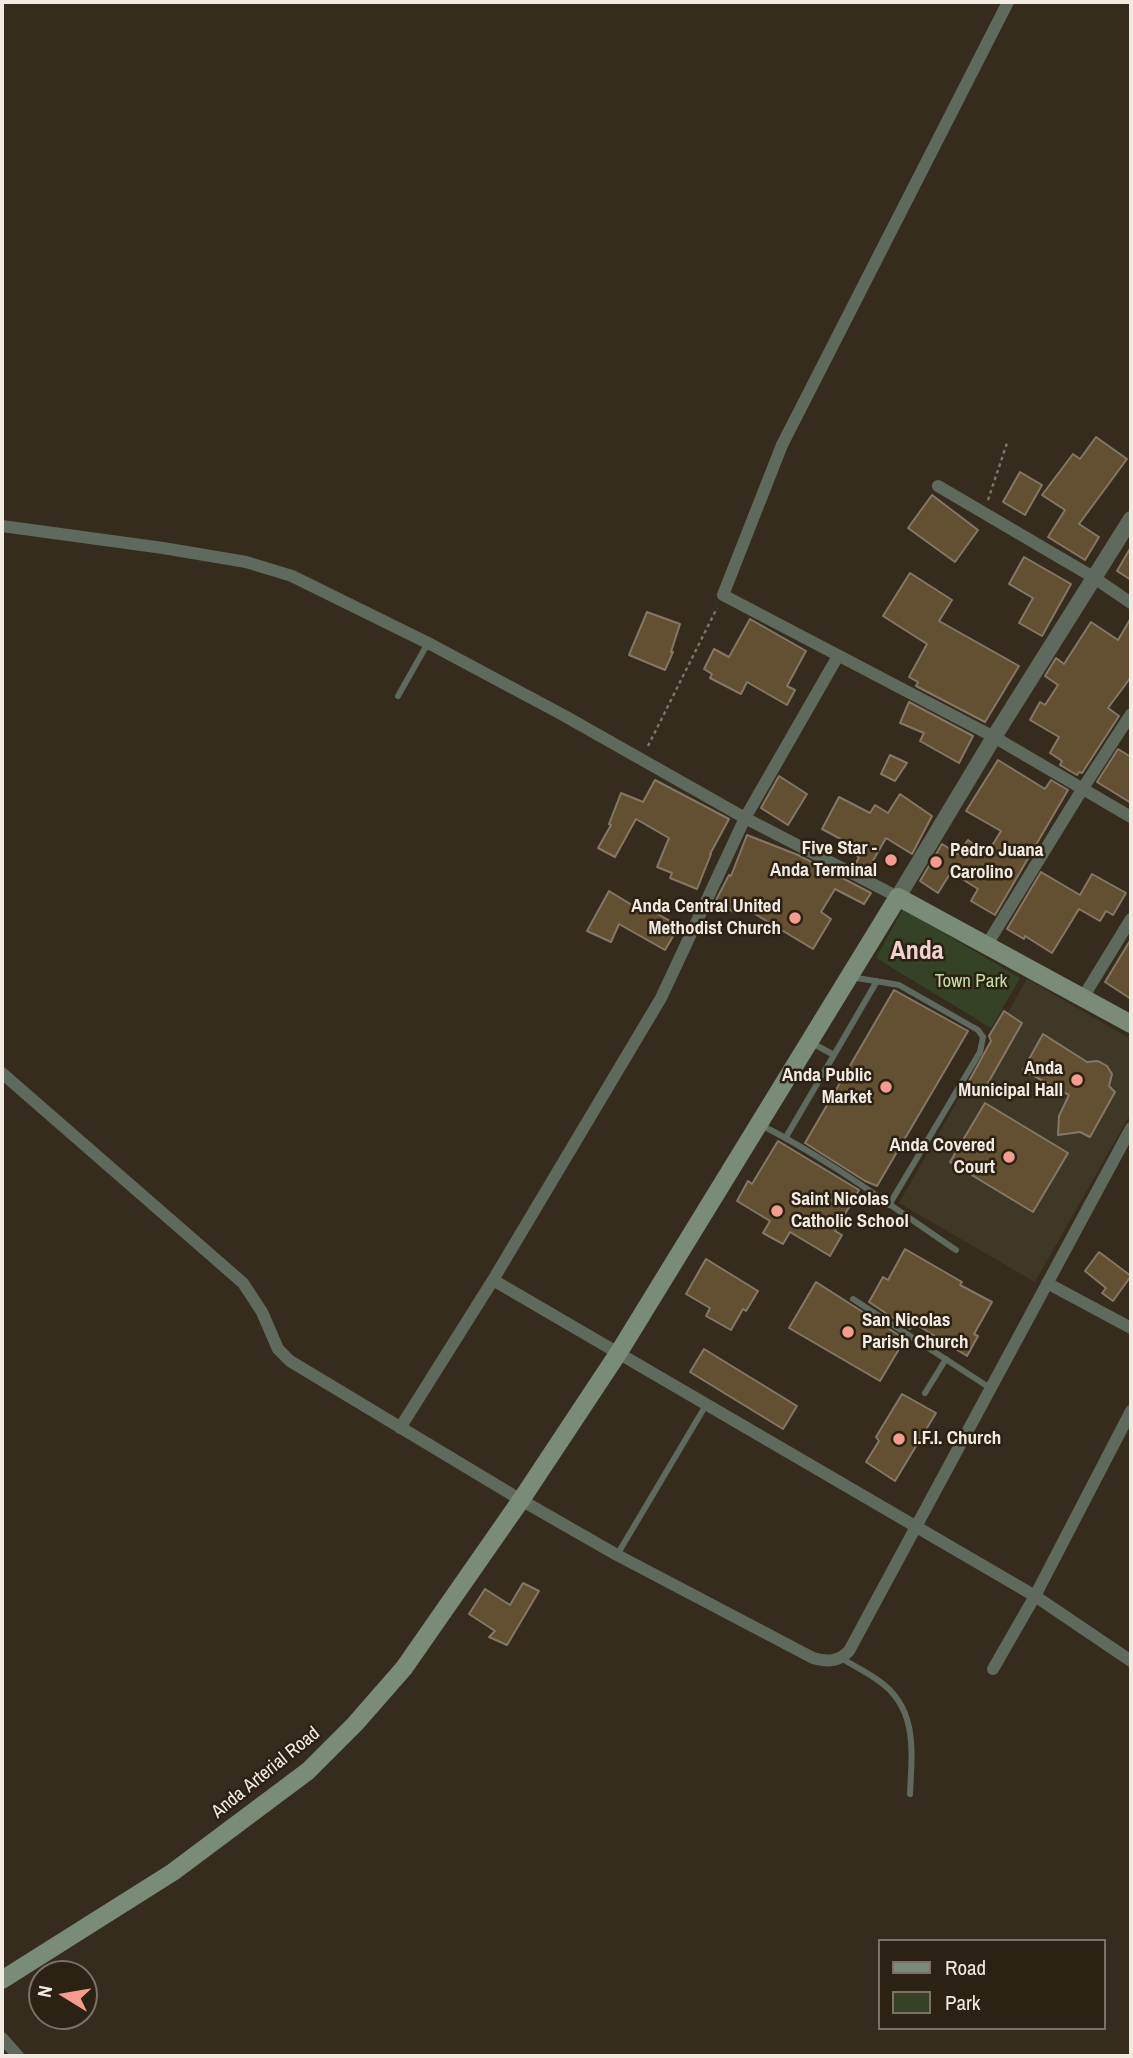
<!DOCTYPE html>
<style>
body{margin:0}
#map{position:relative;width:1133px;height:2058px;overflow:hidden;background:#362c1d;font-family:"Archivo Narrow",sans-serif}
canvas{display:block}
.frame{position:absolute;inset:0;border:4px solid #f2ebe2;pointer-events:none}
.legend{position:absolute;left:878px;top:1939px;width:228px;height:91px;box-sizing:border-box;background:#2c2213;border:2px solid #7b7266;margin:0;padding:9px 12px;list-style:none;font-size:21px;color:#f2ebe2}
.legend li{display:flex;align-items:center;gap:14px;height:35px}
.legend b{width:35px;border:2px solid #7b7266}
.north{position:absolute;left:28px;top:1960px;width:70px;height:70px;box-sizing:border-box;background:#2c2213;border:2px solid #7b7266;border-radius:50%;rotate:281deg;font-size:19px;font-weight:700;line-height:28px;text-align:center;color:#f2ebe2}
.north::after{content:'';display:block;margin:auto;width:24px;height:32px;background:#f59c90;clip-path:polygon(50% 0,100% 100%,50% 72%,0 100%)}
</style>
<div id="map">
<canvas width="1133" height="2058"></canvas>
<div class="frame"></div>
<ul class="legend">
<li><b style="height:9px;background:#7a8b77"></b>Road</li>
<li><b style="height:19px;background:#354226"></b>Park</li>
</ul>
<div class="north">N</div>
</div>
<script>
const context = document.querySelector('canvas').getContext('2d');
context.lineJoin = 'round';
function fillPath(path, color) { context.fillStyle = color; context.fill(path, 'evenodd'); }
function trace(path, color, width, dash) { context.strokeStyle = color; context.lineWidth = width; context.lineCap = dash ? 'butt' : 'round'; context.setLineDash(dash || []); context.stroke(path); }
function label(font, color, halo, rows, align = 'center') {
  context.font = font + ' "Archivo Narrow",sans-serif'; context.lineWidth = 5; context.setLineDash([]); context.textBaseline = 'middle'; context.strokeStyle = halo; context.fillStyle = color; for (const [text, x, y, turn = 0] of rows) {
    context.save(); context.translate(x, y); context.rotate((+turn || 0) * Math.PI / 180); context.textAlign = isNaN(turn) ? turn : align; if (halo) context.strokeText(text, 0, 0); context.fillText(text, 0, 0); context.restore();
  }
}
const commercial = new Path2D(`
 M1027,979l104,60v74l-96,169 -136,-79z`);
const green = new Path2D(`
 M903,909l117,69 -29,50 -115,-70z`);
const building = new Path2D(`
 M1096,437l31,22 -48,65 20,13 -14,23 -37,-23 17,-27 -23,-15 31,-41 7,5z
 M1020,472l22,13 -17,30 -22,-13z
 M932,495l46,35 -23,32 -47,-34z
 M1131,547v33l-14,-9z
 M1024,557l47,27 -29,52 -23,-13 14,-25 -24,-14z
 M910,573l42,27 -13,21 80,45 -34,56 -69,-36 2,-4 -9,-5 18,-33 -44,-28z
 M647,612l33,12 -9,28h2l-8,18 -36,-15z
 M1131,618v59l-23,31 11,8 -37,57 -3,-1 -2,3 -17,-10 2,-4 -12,-8 9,-16 -29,-17 10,-18 5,3 13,-20 -13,-9 11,-18 8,6 27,-42 27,18z
 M750,619l56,32 -19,35 8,4 -8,15 -40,-23 -6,12 -31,-16 2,-4 -8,-5 10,-20 15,8z
 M909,702l64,34 -14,27 -39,-22 4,-8 -24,-10z
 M1118,749l13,8v46l-34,-21z
 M890,755l17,8 -12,18 -14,-7z
 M998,760l47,29 6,-9 17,10 -73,125 -24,-14 7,-12 -27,-17 -13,21 -18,-12 22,-37 16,10 10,-14 19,14 14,-23 -35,-20z
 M779,776l28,18 -19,31 -27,-17z
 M655,780l74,39 -19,35h1l-14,35 -27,-11 2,-5 -15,-6 12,-29 -33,-19 -21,38 -17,-9 13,-23 -2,-1 12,-31 22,9z
 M900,794l32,22 -20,38 -26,-16 -19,33 -12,-6 4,-8 -10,-6 3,-6 -30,-16 17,-32 31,16 5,-8 13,8z
 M747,835l51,20 73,38 -7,11 -29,-15 -14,23 10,7 -18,30 -73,-44 -4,8 -21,-11 14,-27 2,1z
 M1041,872l39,23 12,-21 34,19 -13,22 -7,-4 -6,10 -21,-12 -27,44 -27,-17 -1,3 -17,-10z
 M609,891l36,22 2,-5 32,18 -14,24 -46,-26 -8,18 -24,-11z
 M1131,939v60l-26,-17z
 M894,990l74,41 -91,155 -12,-5 -60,-38z
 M1004,1011l18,12 -38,67 -15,-9 22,-40 -2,-5z
 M1043,1034l44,28 11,-1 9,5 5,8 -3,12 6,6 -25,45 -10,-5 -22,3 1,-19 10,-21 -46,-25z
 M985,1103l83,50 -35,59 -83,-50z
 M778,1141l81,49 -24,41 7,4 -12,21 -40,-24 -7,12 -20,-11 7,-12 -33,-20 11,-20 4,3z
 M905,1249l57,33 -2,3 32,17 -18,32 4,2 -11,20 -53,-33 -4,6 -41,-27 14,-25 5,3z
 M1099,1252l32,24 -18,25 -11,-8 4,-5 -21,-17z
 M706,1259l52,32 -12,20 -3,-2 -12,21 -25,-14 4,-8 -24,-14z
 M816,1282l89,57 -25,42 -91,-53z
 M704,1349l93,57 -14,23 -93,-57z
 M902,1394l34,19 -41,68 -29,-19 13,-21 -3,-4z
 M523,1583l16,8 -32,54 -18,-8 6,-6 -26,-17 16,-25 25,16z`);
const path = new Path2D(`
 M988,500l19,-57
 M648,746l69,-138`);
const service = new Path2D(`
 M398,696l30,-53
 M851,977l48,8 79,45 5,7 -3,15 -91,153
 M834,1055l43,-74
 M761,1125c69,35 131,82 195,125
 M786,1137l48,-82 -22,-12
 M853,1299l137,89
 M925,1393l21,-34
 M617,1555l89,-150
 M841,1658c13,8 26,14 38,23 39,27 33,71 31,113`);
const minor = new Path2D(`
 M1008,2l-226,443 -59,150 271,142 137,80
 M938,486l155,91 38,26
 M2,526l161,22 83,14 46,14 140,69 131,70 182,103 153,79
 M986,946l97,-158 48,-74
 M1082,999l49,-80
 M2,1073l241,210 19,29 16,37 12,12 231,139 96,55 196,103c15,4 25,4 36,-7l282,-523
 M493,1280l542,316 96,65
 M1047,1283l84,45
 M400,1428l93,-148 168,-282 84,-180 93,-162
 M993,1669l42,-73 96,-185
 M2,2038l16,18`);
const tertiary = new Path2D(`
 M898,897l96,-160 137,-218`);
const secondary = new Path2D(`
 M2,1980l171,-108 135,-101 47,-47 49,-56 117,-168 98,-148 279,-455 233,127`);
const markers = [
 [891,860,7,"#f59c90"],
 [936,862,7,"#f59c90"],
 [795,918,7,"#f59c90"],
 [1077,1080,7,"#f59c90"],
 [886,1087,7,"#f59c90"],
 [1009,1157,7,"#f59c90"],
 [777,1211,7,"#f59c90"],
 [848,1332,7,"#f59c90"],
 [899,1439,7,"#f59c90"]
];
const poiNames = [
 ["Five Star -",877,849],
 ["Anda Terminal",877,871],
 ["Pedro Juana",950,851,"left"],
 ["Carolino",950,873,"left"],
 ["Anda Central United",781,907],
 ["Methodist Church",781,929],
 ["Anda",1063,1069],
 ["Municipal Hall",1063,1091],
 ["Anda Public",872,1076],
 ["Market",872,1098],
 ["Anda Covered",995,1146],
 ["Court",995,1168],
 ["Saint Nicolas",791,1200,"left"],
 ["Catholic School",791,1222,"left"],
 ["San Nicolas",862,1321,"left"],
 ["Parish Church",862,1343,"left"],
 ["I.F.I. Church",913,1439,"left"]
];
const parkNames = [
 ["Town Park",971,982]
];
const streetNames = [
 ["Anda Arterial Road",266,1773,-39]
];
const districtNames = [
 ["Anda",917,952]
];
fillPath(commercial, '#403827');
fillPath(green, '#354226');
fillPath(building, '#634f32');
trace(building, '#847766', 2);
trace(path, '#7e7569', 2.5, [3.5, 3.5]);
trace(service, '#5f695d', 6);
trace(minor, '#5f695d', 12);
trace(tertiary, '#5f695d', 16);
trace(secondary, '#7a8b77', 18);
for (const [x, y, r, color] of markers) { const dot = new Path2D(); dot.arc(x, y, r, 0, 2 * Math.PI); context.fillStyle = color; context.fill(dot); trace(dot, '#2c2213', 2.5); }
label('bold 19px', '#f2ebe2', '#2c2213', poiNames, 'right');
label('19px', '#c3dea6', '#2c2213', parkNames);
label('19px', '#f2ebe2', '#2c2213', streetNames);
label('bold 26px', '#f4d1cc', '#2c2213', districtNames);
</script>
